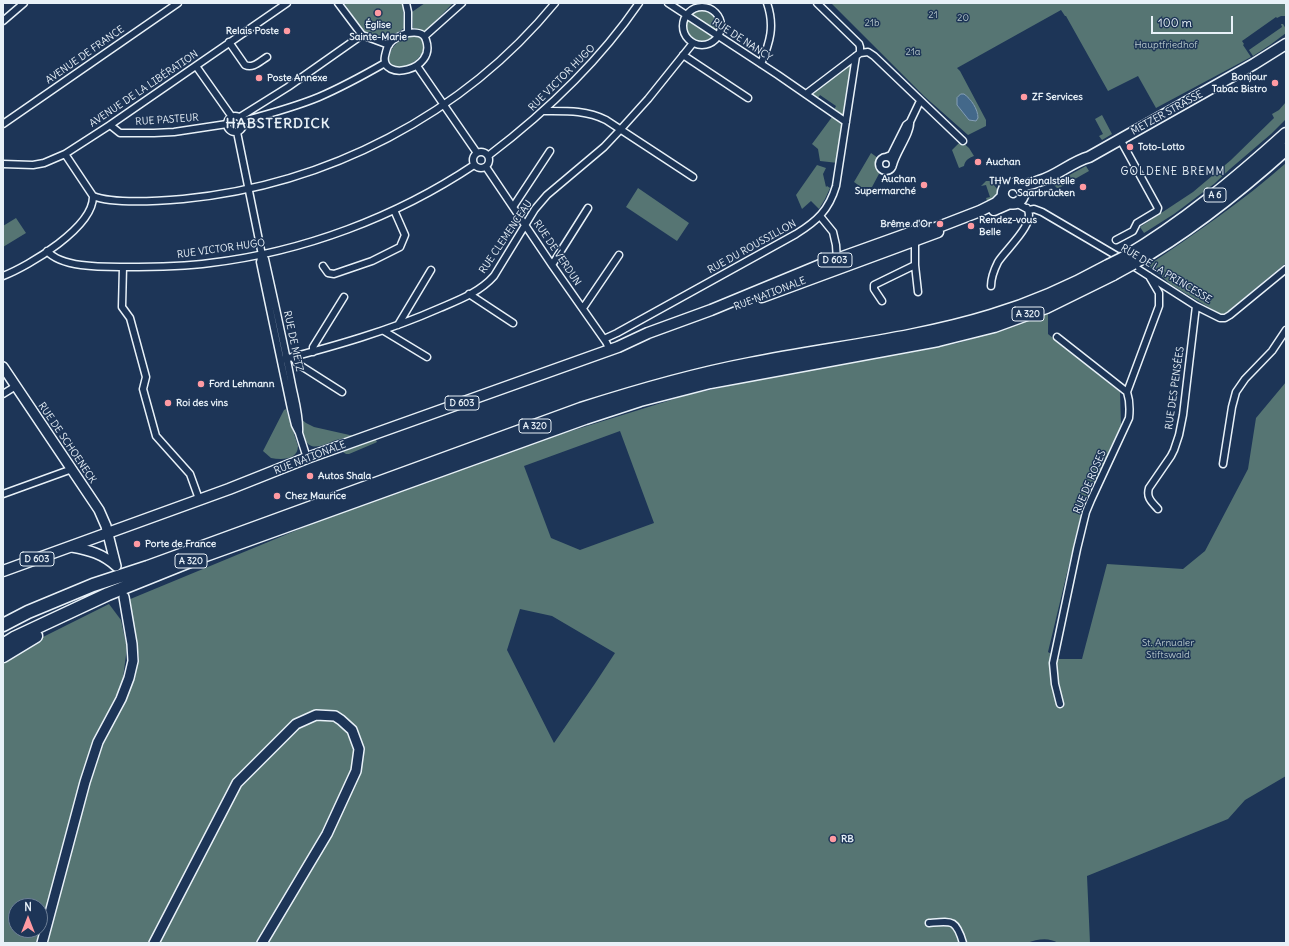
<!DOCTYPE html>
<meta charset="utf-8">
<style>
body{margin:0}
#map{position:relative;width:1289px;height:946px;overflow:hidden;background:#1d3557;font-family:Delius,sans-serif}
canvas{display:block}
.frame{position:absolute;inset:0;border:4px solid #e8f1f8;pointer-events:none}
.north{position:absolute;left:8px;top:898px;width:40px;height:40px;box-sizing:border-box;background:#1d3557;border:1px solid #6e8097;border-radius:50%;rotate:0deg;font-size:11px;font-weight:700;line-height:16px;text-align:center;color:#e8f1f8}
.north::after{content:'';display:block;margin:auto;width:14px;height:18px;background:#ff9aa2;clip-path:polygon(50% 0,100% 100%,50% 72%,0 100%)}
.scale{position:absolute;left:1151px;top:16px;width:82px;height:18px;box-sizing:border-box;border:2px solid #e8f1f8;border-top:0;padding-left:5px;font-size:12px;line-height:14px;white-space:nowrap;color:#e8f1f8;-webkit-text-stroke:3px #1d3557;paint-order:stroke}
</style>
<div id="map">
<canvas width="1289" height="946"></canvas>
<div class="frame"></div>
<div class="north">N</div>
<div class="scale">100 m</div>
</div>
<script>
const context = document.querySelector('canvas').getContext('2d');
context.lineJoin = 'round';
function fillPath(path, color) { context.fillStyle = color; context.fill(path, 'evenodd'); }
function trace(path, color, width, dash) { context.strokeStyle = color; context.lineWidth = width; context.lineCap = dash ? 'butt' : 'round'; context.setLineDash(dash || []); context.stroke(path); }
function label(font, color, halo, rows, align = 'center') {
  context.font = font + ' Delius,sans-serif'; context.lineWidth = 3; context.setLineDash([]); context.textBaseline = 'middle'; context.strokeStyle = halo; context.fillStyle = color; for (const [text, x, y, turn = 0] of rows) {
    context.save(); context.translate(x, y); context.rotate((+turn || 0) * Math.PI / 180); context.textAlign = isNaN(turn) ? turn : align; if (halo) context.strokeText(text, 0, 0); context.fillText(text, 0, 0); context.restore();
  }
}
const green = new Path2D(`
 M344,3h58l1,2 1,23 -17,13 -23,-9z
 M425,3h28l-28,29 -12,-4 -1,-16z
 M831,3h455v13h-5l-4,2 -1,-1 -34,24 2,3 -1,1 8,12 -95,51 -18,-32 -30,15 -42,-75h-1l-4,-6 -104,58 3,3 26,49v6l-18,9 -44,-39zM970,99l8,16 -9,5 -12,-15z
 M686 26a16 16 0 1 1 32 0a16 16 0 1 1-32 0Z
 M1281,24h2l3,5v4l-16,12 -17,11 -4,-6 33,-23z
 M411,36c7,0 10,2 13,8 0,4 -1,9 -4,12 -5,7 -18,14 -26,10 -2,-1 -3,-3 -5,-4 0,-15 9,-22 22,-26z
 M852,63l-8,53 -10,-6 2,-4 -16,-11 -3,4 -6,-4z
 M1286,102v17l-15,15 -41,35 -16,15 -40,30 -30,19 -4,-6 53,-35 38,-32 43,-42 -2,-4 7,-4z
 M1102,115l10,19 -10,6 -3,-4 4,-2 -8,-15z
 M832,117l12,7 -6,39 -18,-2 -2,-12 -6,-5z
 M961,141l8,7 5,8c-5,2 -9,4 -10,10l-5,2 -7,-18z
 M871,153l7,5c-3,6 -3,10 2,14l-8,15h-11l-7,-5z
 M1286,163v100l-59,49 -3,2h-4l-50,-30 -14,-13 -9,-5c48,-32 96,-65 139,-103z
 M817,165l9,3 -3,6 3,13 1,-1 3,2 -5,11 -6,10 -8,-8 -9,8 -6,-14z
 M1086,166l3,5 -30,17h-2l-4,-4z
 M986,181h3l5,1 -1,2 5,6 -1,6 -9,7 -2,-5 4,-1 -4,-12 -5,1z
 M638,188l51,35 -12,18 -51,-34z
 M16,218l10,15 -23,14v-21z
 M1048,310v24l72,58 1,34 -38,80 -35,146 11,7h23l25,-95 76,5 22,-18 43,-82 8,-51 30,-36v394l-41,24 -17,19 -141,57 3,67h-32c-9,-6 -21,-4 -31,0h-1024v-283l12,-9 94,-47 12,16 6,28 -5,37 11,-2 6,-24 -4,-28 -7,-31 273,-113 99,-34 187,-58 151,-33 69,-9 51,-10 44,-13zM620,431l34,92 -74,27 -29,-12 -27,-72zM520,609l32,7 63,37 -21,32 -40,58 -47,-93zM16,906h24v24h-24z
 M286,409l12,37c0,14 -16,14 -27,12l-8,-7 21,-41z
 M301,419l5,4 8,4 40,9c-6,1 -12,3 -18,4 -9,3 -24,13 -31,0 -3,-6 -3,-15 -4,-21z
 M374,439l2,1 1,2 -2,1 -26,11h-3l-3,-2 2,-3z`);
const water = new Path2D(`
 M961,94h3c7,5 14,15 14,24l-2,3 -7,-1 -12,-15v-7z`);
const street = new Path2D(`
 M338,3l24,32 27,10
 M406,3l2,9v21
 M668,3l110,72 68,47
 M817,3l42,41 1,3v6
 M683 26a19 19 0 1 1 38 0a19 19 0 1 1-38 0Z
 M3,21l21,-18
 M408,33c8,-1 16,-1 18,7 11,31 -46,42 -41,16 1,-4 2,-9 4,-12 5,-6 12,-9 19,-11z
 M425,36l37,-33
 M229,42l16,23c8,4 15,-4 22,-8
 M683,55l65,43
 M761,64c9,-22 14,-38 6,-61
 M196,66l36,51
 M417,66l60,87
 M806,94l54,-41 8,-1 6,4 89,85
 M544,111c22,0 42,-1 62,9l87,57
 M227 124a8 8 0 1 1 16 0a8 8 0 1 1-16 0Z
 M240,117l48,-30 74,-52
 M243,121c26,-7 52,-14 76,-24 23,-10 45,-22 66,-34
 M3,124l175,-121
 M110,125l10,8h34l20,-1 53,-8
 M237,132l25,123 -2,7 31,147 4,16 4,8 8,25
 M473 160a8 8 0 1 1 16 0a8 8 0 1 1-16 0Z
 M65,154l28,42c20,8 67,5 90,3 144,-14 280,-84 372,-196
 M488,156c58,-44 110,-93 151,-153
 M879 164a7 7 0 1 1 14 0a7 7 0 1 1-14 0Z
 M886,157l5,-2 15,-30 4,-3 10,-21
 M3,164l30,1 11,-2 21,-9 45,-29 177,-122
 M893,165c3,-13 18,-32 17,-43
 M486,167l66,98 54,77 4,8
 M1016,203l13,7 5,-1 8,3 80,47
 M513,207l37,-56
 M820,216l13,16 3,13 1,16
 M1116,240l17,-9 4,-8 20,-12 1,-3 -38,-69
 M47,251c15,17 56,16 78,16 28,0 56,0 85,-4 93,-11 186,-46 264,-98
 M262,255l3,4c9,40 18,81 26,121 3,17 9,35 8,52
 M1130,264l66,42 24,12h5l5,-3 56,-46
 M552,265l36,-57
 M915,265l3,27
 M323,266l5,7 6,1 38,-13 28,-14 5,-12 -11,-25
 M123,267l-1,40 8,11 16,59 -3,12 13,47 34,38 9,25
 M3,276c26,-10 91,-49 90,-80
 M991,286c0,-9 3,-16 7,-24 8,-13 39,-39 29,-54
 M469,294l44,29
 M882,301l-8,-12v-4l41,-20v-26
 M583,308l36,-53
 M398,325l33,-55
 M384,331l43,26
 M1057,337l70,55
 M604,339l13,-6 179,-99c21,-13 33,-24 40,-48l20,-130
 M313,352v-5l31,-50
 M294,357v2l4,5 44,28
 M281,360c54,-14 107,-29 159,-52 19,-8 40,-16 54,-32l41,-67 12,-14 57,-48 16,-17 28,-31 45,-56
 M3,394l13,-8
 M1223,464l9,-57 4,-15 9,-13 27,-28 14,-21
 M3,494l69,-25
 M1158,509c-6,-7 -12,-11 -9,-21l22,-32 3,-6 5,-15 4,-20 13,-109
 M1060,704l-5,-20 -2,-21 24,-114 9,-37 5,-12 38,-82c1,-9 1,-17 -2,-26l32,-86v-13l-10,-17
 M929,923c23,-2 27,-4 34,20`);
const secondary = new Path2D(`
 M3,367l96,143 7,16 10,40
 M72,547c17,3 31,7 44,19
 M42,943l43,-161 13,-40 23,-43 8,-21 4,-17 -1,-17 -8,-47
 M154,943l83,-160 59,-59 20,-9 19,1 6,4 11,10 7,19 -3,22 -29,63 -65,109`);
const primary = new Path2D(`
 M1016,184l6,5 1,7c-6,15 -25,5 -19,-7 4,-8 13,-4 20,-4 5,-1 10,-2 15,-4 18,-5 32,-19 50,-24l165,-93 32,-20
 M994,210l16,-7
 M762,297l176,-65
 M3,571l226,-82 78,-31 311,-111 30,-14 63,-23 109,-45 92,-33 24,-4 44,-17 16,-8 7,-7`);
const highway = new Path2D(`
 M1124,258c59,-35 111,-78 162,-124
 M1133,263c55,-31 105,-71 153,-114
 M3,625l25,-13 65,-27 55,-18 433,-158c56,-18 111,-34 169,-45 80,-16 163,-24 241,-48 40,-12 79,-29 117,-50
 M3,645l11,-7 94,-44 92,-37 385,-139 55,-18 70,-18 228,-42 56,-14 52,-19 67,-33
 M3,656l33,-20`);
const highwayBridge = new Path2D(`
 M1108,266l16,-8
 M1113,274l20,-11`);
const markers = [
 [378,13,4,"#ff9aa2"],
 [287,31,4,"#ff9aa2"],
 [259,78,4,"#ff9aa2"],
 [1275,83,4,"#ff9aa2"],
 [1024,97,4,"#ff9aa2"],
 [1130,147,4,"#ff9aa2"],
 [978,162,4,"#ff9aa2"],
 [924,185,4,"#ff9aa2"],
 [1083,187,4,"#ff9aa2"],
 [940,224,4,"#ff9aa2"],
 [971,226,4,"#ff9aa2"],
 [201,384,4,"#ff9aa2"],
 [168,403,4,"#ff9aa2"],
 [310,476,4,"#ff9aa2"],
 [277,496,4,"#ff9aa2"],
 [137,544,4,"#ff9aa2"],
 [833,839,4,"#ff9aa2"]
];
const shields = [
 [1215,195,22],
 [835,260,34],
 [1028,314,32],
 [462,403,34],
 [535,426,32],
 [37,559,34],
 [191,561,32]
];
const shieldNames = [
 ["A 6",1215,195],
 ["D 603",835,260],
 ["A 320",1028,314],
 ["D 603",462,403],
 ["A 320",535,426],
 ["D 603",37,559],
 ["A 320",191,561]
];
const parkNames = [
 ["21",933,15],
 ["20",963,18],
 ["21b",872,23],
 ["Hauptfriedhof",1166,45],
 ["21a",913,52],
 ["St. Arnualer",1168,643],
 ["Stiftswald",1168,655]
];
const poiNames = [
 ["Église",378,25,"center"],
 ["Sainte-Marie",378,37,"center"],
 ["Relais Poste",279,31,"right"],
 ["Bonjour",1267,77,"right"],
 ["Tabac Bistro",1267,89,"right"],
 ["Poste Annexe",267,78],
 ["ZF Services",1032,97],
 ["Toto-Lotto",1138,147],
 ["Auchan",986,162],
 ["Auchan",916,179,"right"],
 ["Supermarché",916,191,"right"],
 ["THW Regionalstelle",1075,181,"right"],
 ["Saarbrücken",1075,193,"right"],
 ["Rendez-vous",979,220],
 ["Belle",979,232],
 ["Brême d'Or",932,224,"right"],
 ["Ford Lehmann",209,384],
 ["Roi des vins",176,403],
 ["Autos Shala",318,476],
 ["Chez Maurice",285,496],
 ["Porte de France",145,544],
 ["RB",841,839]
];
const streetNames = [
 ["RUE DE NANCY",742,40,33],
 ["AVENUE DE FRANCE",85,55,-35],
 ["RUE VICTOR HUGO",562,78,-45],
 ["AVENUE DE LA LIBÉRATION",144,89,-34],
 ["METZER STRASSE",1167,113,-29],
 ["RUE PASTEUR",167,120,-4],
 ["RUE CLEMENCEAU",506,237,-56],
 ["RUE DU ROUSSILLON",752,247,-29],
 ["RUE VICTOR HUGO",221,249,-8],
 ["RUE DE VERDUN",557,253,56],
 ["RUE DE LA PRINCESSE",1166,274,31],
 ["RUE NATIONALE",770,294,-21],
 ["RUE DE METZ",293,341,78],
 ["RUE DES PENSÉES",1175,388,-82],
 ["RUE DE SCHOENECK",67,443,56],
 ["RUE NATIONALE",310,458,-21],
 ["RUE DE ROSES",1090,482,-67]
];
const neighbourhoodNames = [
 ["GOLDENE BREMM",1173,172]
];
const districtNames = [
 ["HABSTERDICK",278,124]
];
fillPath(green, '#567573');
fillPath(water, '#43688a');
trace(water, '#859fb6', 1);
trace(street, '#e8f1f8', 9);
trace(secondary, '#e8f1f8', 12);
trace(primary, '#e8f1f8', 13);
trace(highway, '#e8f1f8', 15);
trace(street, '#1d3557', 6);
trace(secondary, '#1d3557', 9);
trace(primary, '#1d3557', 10);
trace(highway, '#1d3557', 12);
trace(highwayBridge, '#e8f1f8', 15, []);
trace(highwayBridge, '#1d3557', 12);
for (const [x, y, r, color] of markers) { const dot = new Path2D(); dot.arc(x, y, r, 0, 2 * Math.PI); context.fillStyle = color; context.fill(dot); trace(dot, '#1d3557', 1.5); }
for (const [x, y, w] of shields) { const box = new Path2D(); box.roundRect(x - w / 2, y - 7, w, 14, 3); context.fillStyle = '#1d3557'; context.fill(box); trace(box, '#e8f1f8', 1); }
label('bold 9px', '#e8f1f8', null, shieldNames);
label('10px', '#b5c6c9', '#1d3557', parkNames);
label('bold 10px', '#e8f1f8', '#1d3557', poiNames, 'left');
label('10px', '#e8f1f8', '#1d3557', streetNames);
context.letterSpacing = '1px';
label('11px', '#e8f1f8', '#1d3557', neighbourhoodNames);
context.letterSpacing = '0px';
context.letterSpacing = '1px';
label('bold 14px', '#e8f1f8', '#1d3557', districtNames);
context.letterSpacing = '0px';
</script>
